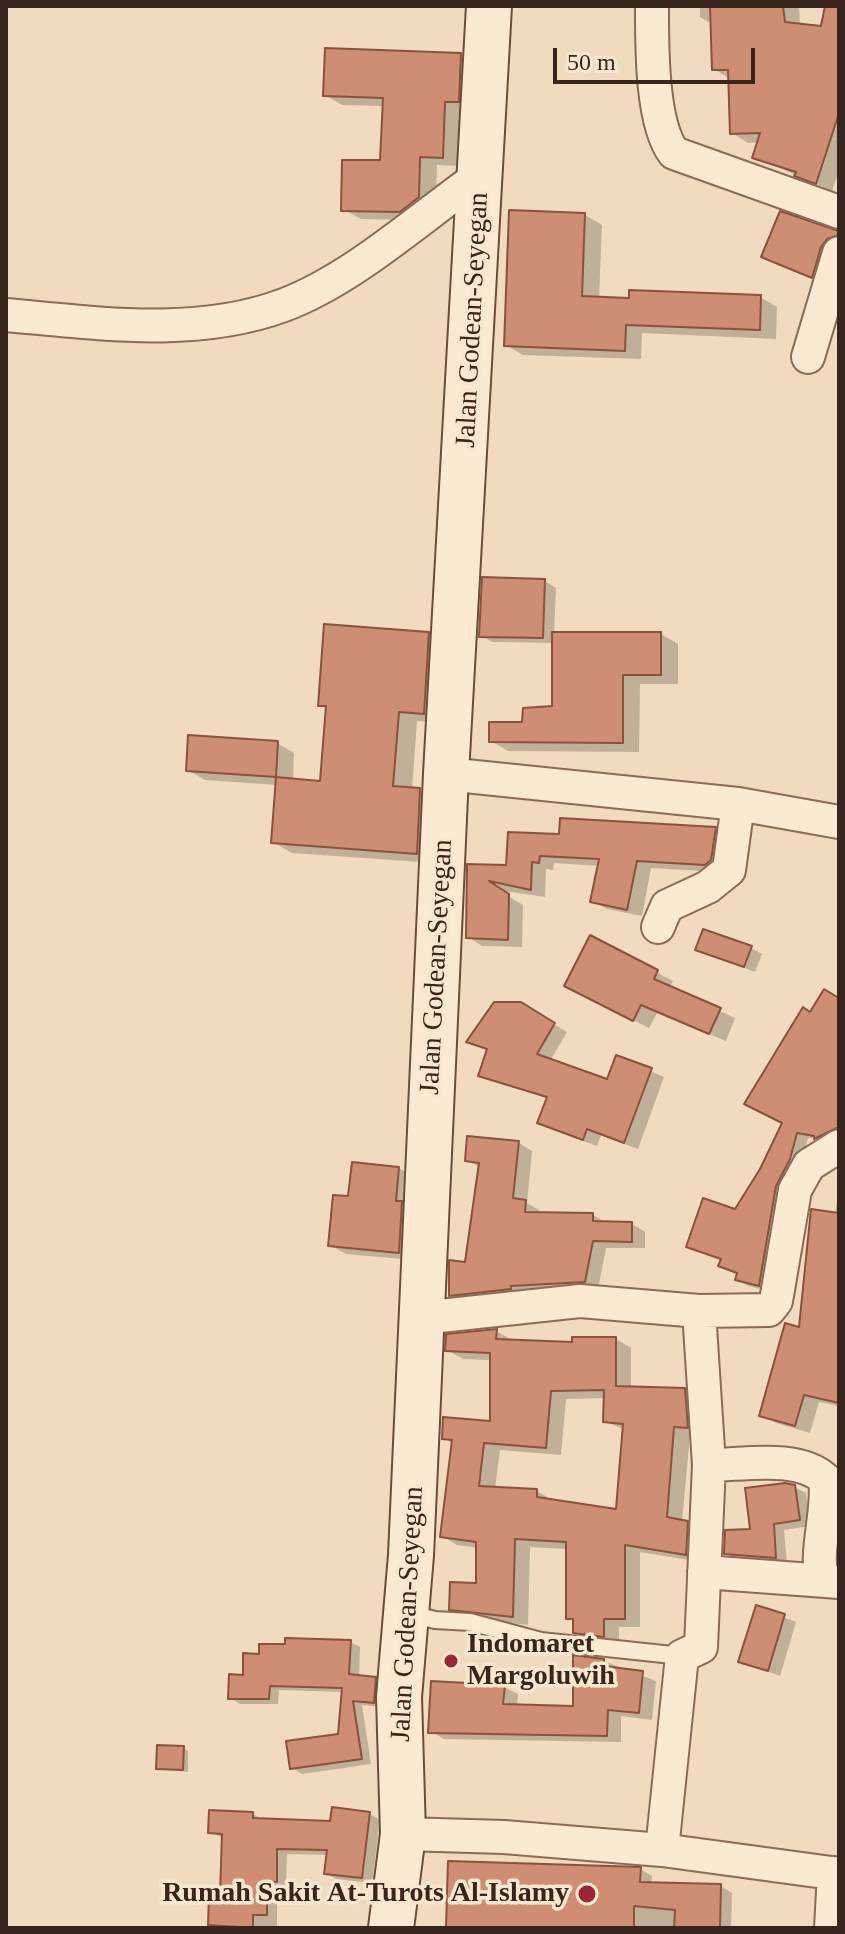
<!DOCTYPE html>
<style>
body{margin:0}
#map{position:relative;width:845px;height:1934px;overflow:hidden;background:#f0dbc0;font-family:"Times New Roman",serif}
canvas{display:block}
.frame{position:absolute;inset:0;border:8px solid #38261c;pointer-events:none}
.scale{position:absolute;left:553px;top:48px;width:202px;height:36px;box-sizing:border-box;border:4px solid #38261c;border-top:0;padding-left:10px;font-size:24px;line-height:28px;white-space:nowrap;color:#38261c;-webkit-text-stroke:6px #f7e7d0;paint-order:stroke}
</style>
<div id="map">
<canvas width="845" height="1934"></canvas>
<div class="frame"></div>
<div class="scale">50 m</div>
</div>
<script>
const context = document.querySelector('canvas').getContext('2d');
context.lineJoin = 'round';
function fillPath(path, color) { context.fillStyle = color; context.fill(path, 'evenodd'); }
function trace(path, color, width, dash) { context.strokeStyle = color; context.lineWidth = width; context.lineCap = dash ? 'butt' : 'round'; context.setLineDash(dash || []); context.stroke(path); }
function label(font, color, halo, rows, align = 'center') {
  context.font = font + ' "Times New Roman",serif'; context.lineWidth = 7; context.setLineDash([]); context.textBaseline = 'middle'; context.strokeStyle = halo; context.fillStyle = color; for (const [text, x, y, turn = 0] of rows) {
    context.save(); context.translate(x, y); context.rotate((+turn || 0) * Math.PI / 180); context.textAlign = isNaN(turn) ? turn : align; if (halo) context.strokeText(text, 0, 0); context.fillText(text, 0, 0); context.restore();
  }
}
const shadow = new Path2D(`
 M700,6h99l1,20 22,3 5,-23h12v165l-7,20 -77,-34 4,-15 -11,1 -16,-10 -2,-54 -16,-10 -2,-45 -12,-7z
 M461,55l17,10 -18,101 -23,-1 -1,42 -18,13 -57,-1 -18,-10 39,-47 2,-56 -42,-1 -17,-10z
 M585,215l17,10 -3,74 161,-2 17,10 -1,32 -134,-6 -1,26 -118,-4 -17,-10z
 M839,232v24l-11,29 -62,-28z
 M545,581l11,7 -2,46h107l17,10v40h-38l-1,68 -131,-1 -17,-10 63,-33v-65l-62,-1 -11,-7z
 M428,634l19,11 -4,78 -26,-2 -5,68 26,11 -2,63 -144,-10 -19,-11 4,-57 -72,-5 -17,-10 89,-27 17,10 -1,28 29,2 5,-74 -7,-4z
 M715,829l14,8 -9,35 -69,-4 -9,48 -35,-7 -15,-8 8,-35 -46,-3 -1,7 -7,-1 -1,28 -47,-7 25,15 -1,42 -40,-1 -14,-9 1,-71 39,1 53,-30z
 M591,938l82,43 -4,7 66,30 -9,23 -69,-28 -8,15 -67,-34z
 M751,948l11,6 -7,18 -58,-23z
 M839,1000v139l-31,-1 -38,153 -22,-5 -11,-7 2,-5 -18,-9 1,-5 -34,-14 48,-35 26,-41 22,-47 27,-109z
 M520,1004l47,28 -17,29 59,21 9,-25 46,20 -26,72 -37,-14 -4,11 -44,-16 -13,-8 8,-23 -67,-24 8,-24 -20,-10z
 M519,1143l13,8 -5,52 12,7v4l54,1 14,8 25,1 13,8v16h-39l-8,41 -134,14 -13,-8 15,-31 15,-96 -14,-8z
 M399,1168l15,9v83l-68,-6 -16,-9 20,-46z
 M839,1187v219l-20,-4 -9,31 -34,-10 -15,-8 39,-85 35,-115z
 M496,1331l16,9 61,4 43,-5 15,9v40l53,2 16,9 2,37 -12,-1 -8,87 20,10 -1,30 -61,-10v75h-21v17l-28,-3 -16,-9v-10l-7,-4v-69l-38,-2 -2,78 -61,-7 -16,-9 27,-24v-37l-21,-3 -15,-9 12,-92 -10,-6 48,-15v-63l-29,-1 -16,-9zM606,1398l-1,23 20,9 -7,82 -66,-12 -15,-9 -42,-2 5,-39 61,5 5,-56z
 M794,1487l12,6 4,33 -26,4 3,34 -49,-4 -12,-7z
 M757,1607l39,15 -16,54 -39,-15z
 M350,1642l10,5 -1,30 16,2 10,5 -2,23 -21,-2 9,59 -69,10 -10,-6 48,-32 3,-44 -64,-2 -1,14h-38l-10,-6 31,-42z
 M604,1661l52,20 -4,39 -31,-4v26l-177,-3 -14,-8 74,-44 14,7 -1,13 58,1z
 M183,1748l5,3v21l-30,-4z
 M253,1814l11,6 68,3 38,-9 10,6 -8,63 -36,-4 -10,-6 2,-18 -41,-1 -1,32h-9v42h-61l-6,-4 12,-28 1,-58 -13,-6z
 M640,1869l12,7 -1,8 70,2 11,7 -1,35h-283z`);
const building = new Path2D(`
 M710,6h73l2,16 36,4 4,-20h14v107l-23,71 -22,-8 2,-4 -44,-14 8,-25 -30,1 -2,-64h-16z
 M325,48l136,5 -2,49h-14l-2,56 -23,-1 -1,40 -19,15 -59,-1 1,-51h38l3,-62 -60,-2z
 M509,210l76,3 -3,83 47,2v-8l132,5 -1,35 -134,-5 -1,26 -121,-5z
 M780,211l59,20v4l-12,4 -6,8 -9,31 -51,-21z
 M482,577l63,2 -2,59 -64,-1z
 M324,624l105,8 -5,82 -25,-2 -6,74 27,2 -3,66 -146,-11 5,-66 44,4 6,-75h-8z
 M552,632h109v43h-38v68l-134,-1v-20h33l1,-14 29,-2z
 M188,735l90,6 -2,36 -90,-6z
 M560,818l156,9 -5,33 -6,5 -68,-4 -10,49 -37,-8 9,-43 -59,-3 -1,7 -7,-1 -1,28 -42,-9 20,13 -1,46 -42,-2 1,-74 39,1 2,-33 51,2z
 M703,929l49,17 -8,21 -49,-17z
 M590,935l68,35 -4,9 67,29 -12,26 -68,-29 -8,16 -69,-35z
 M824,989l15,9v129l-25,12v-3l-17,-3 -7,26 -14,27 -17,100 -24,-6 2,-7 -19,-7 3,-7 -35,-12 17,-49 32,11 25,-40 22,-46 -38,-19 59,-97 7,5z
 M494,1002h27l34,21 -18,31 70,25 9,-24 36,13 -28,75 -37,-14 -4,11 -46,-17 10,-26 -69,-21 9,-27 -21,-7z
 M467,1136l52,5 -6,57 13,2 -1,12 68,1v8l39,1v20l-39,-1 -8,41 -74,4v3l-62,7v-36l16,2 14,-99 -14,-2z
 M352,1162l47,5 -3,34h6l-3,52 -71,-7 5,-51 15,1z
 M811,1209l28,4v190l-35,-8 -9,31 -36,-10 26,-93 14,4z
 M497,1329l-1,10 76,3v-5h44v49l69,2 3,40 -14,-1 -7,90 21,4 -2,34 -61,-10v74h-21v18l-31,-4v-14h-7v-77l-51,-3 -2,78 -64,-7 1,-28 26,1v-41l-36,-5 12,-97 -10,-1 1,-22 47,4v-68l-45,-2 1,-17zM604,1390l-1,32 20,2 -7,85 -79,-12v-8l-58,-3 5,-43 62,5 5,-57z
 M785,1483l10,2 5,35 -26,4 2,34 -52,-4 1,-24 25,-1 -5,-41z
 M756,1605l29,9 -17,57 -30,-9z
 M285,1638l66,2 -2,34 27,3 -2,26 -21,-2 9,58 -72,10 -4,-28 52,-7 4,-46 -72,-2 -1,13h-41l1,-25 14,1v-22l16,1v-10h26z
 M573,1655l31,4v7l39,5 -4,42 -31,-3 -1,26 -179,-3 3,-52 74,4 -2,19 70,2z
 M157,1745l27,1 -1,24 -27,-1z
 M332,1807l38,5 -8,66 -38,-4 3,-24 -50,-1v33l-10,-1v34h-14v13l-45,-3 1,-31h11l2,-60 -14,-1 1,-23 44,2v6l77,3z
 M448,1861l193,6 -1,15 81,2 -1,44h-46l1,-18 -41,-4v22h-188z`);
const lane = new Path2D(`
 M407,1613l28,7 35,2 71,19 141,15`);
const street = new Path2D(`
 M652,6c0,37 -1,118 22,147l165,59
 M6,315c90,8 190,23 278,-10 69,-26 137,-88 198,-131
 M808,357l31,-104
 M446,774l292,30 101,18
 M658,927l9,-21 41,-19 21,-17 9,-66
 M421,1318l159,-17 119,10
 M709,1465c34,0 89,-11 116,14 5,31 -12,76 -2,101
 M704,1572l135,10
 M403,1834l101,3 158,13 177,24
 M662,1850l20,-194 19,-9 8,-182 -10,-154 70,-1 7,-9 19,-111 14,-25 30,-19
 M831,1928l3,-55`);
const secondary = new Path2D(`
 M391,1928l12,-94 -4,-137 12,-142 35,-781 43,-768`);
const markers = [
 [451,1661,8,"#9b2535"],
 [587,1894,10,"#9b2535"]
];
const streetNames = [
 ["Jalan Godean-Seyegan",473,320,-87],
 ["Jalan Godean-Seyegan",437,967,-87],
 ["Jalan Godean-Seyegan",408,1614,-87]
];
const poiNames = [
 ["Indomaret",467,1645],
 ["Margoluwih",467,1677],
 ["Rumah Sakit At-Turots Al-Islamy",569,1894,"right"]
];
fillPath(shadow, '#0003');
fillPath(building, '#cf8e74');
trace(building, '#8a513c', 2);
trace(lane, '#896b57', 20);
trace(street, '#896b57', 36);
trace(secondary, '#6b4d3b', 48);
trace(lane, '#faead4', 16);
trace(street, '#faead4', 32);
trace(secondary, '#faead4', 44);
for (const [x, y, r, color] of markers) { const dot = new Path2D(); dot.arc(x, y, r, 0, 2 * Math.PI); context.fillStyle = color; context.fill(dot); trace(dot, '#f7e7d0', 3); }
label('28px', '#38261c', '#f7e7d0', streetNames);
label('bold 28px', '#38261c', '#f7e7d0', poiNames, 'left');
</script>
